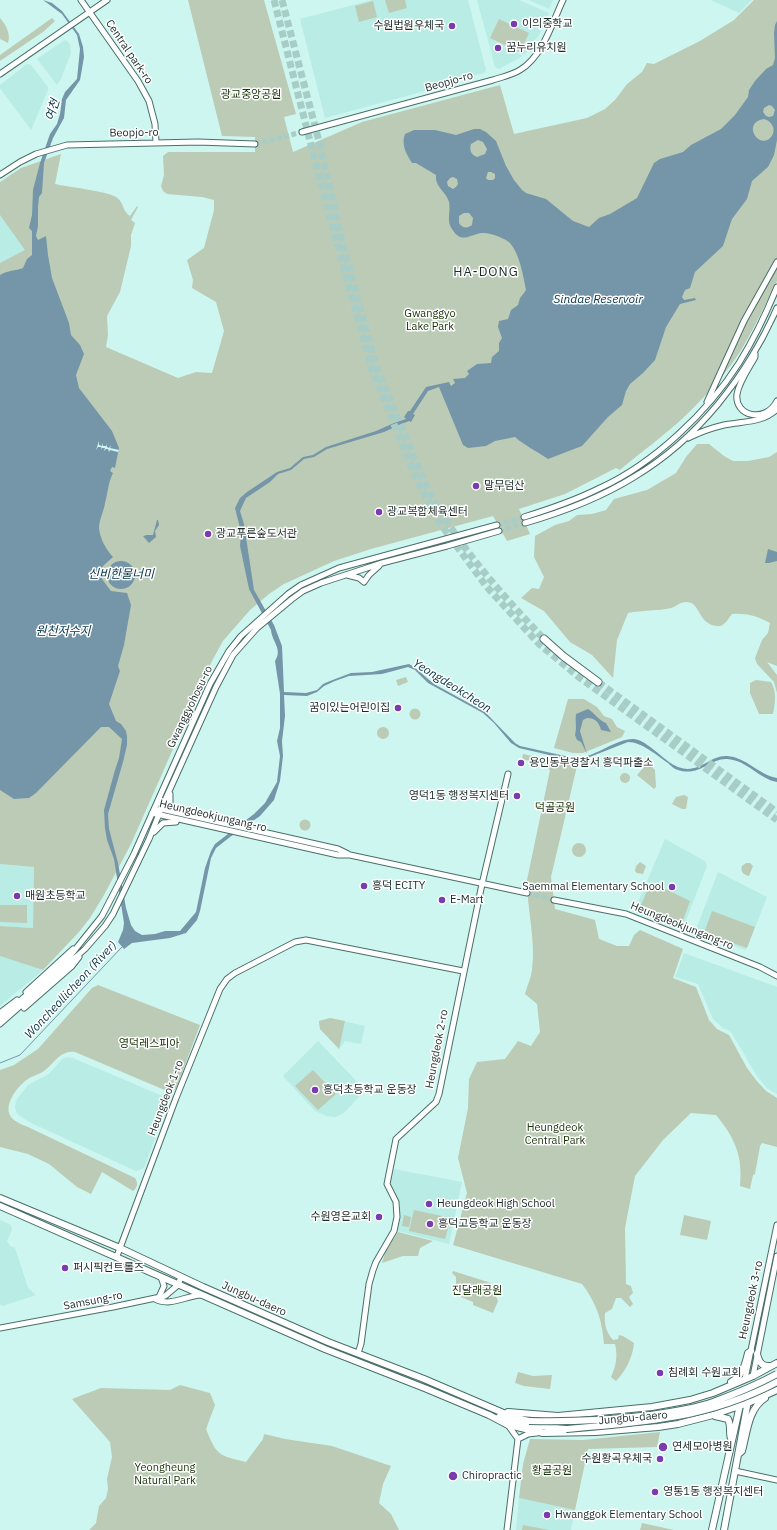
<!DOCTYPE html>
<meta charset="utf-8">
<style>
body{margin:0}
canvas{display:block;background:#ccf6ef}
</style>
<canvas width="777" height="1530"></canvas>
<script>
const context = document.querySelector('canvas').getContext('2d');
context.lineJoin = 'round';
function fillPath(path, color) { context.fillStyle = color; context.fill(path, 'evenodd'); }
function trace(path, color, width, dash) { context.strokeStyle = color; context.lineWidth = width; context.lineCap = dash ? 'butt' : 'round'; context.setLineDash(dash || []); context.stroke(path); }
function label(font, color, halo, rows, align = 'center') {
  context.font = font + ' "IBM Plex Sans","Noto Sans KR",sans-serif'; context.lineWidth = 3; context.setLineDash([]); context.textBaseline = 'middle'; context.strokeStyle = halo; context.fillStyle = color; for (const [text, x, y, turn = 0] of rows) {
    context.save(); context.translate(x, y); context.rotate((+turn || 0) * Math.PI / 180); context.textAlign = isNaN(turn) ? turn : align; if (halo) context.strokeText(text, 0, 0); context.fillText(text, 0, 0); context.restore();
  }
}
const built = new Path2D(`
 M372,0h96l18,70 -2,3 -24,6 -9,5 -126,34 -25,-99z
 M477,0h42l30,13 -10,22 -15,20 -36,-15z
 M529,0h24l-4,9z
 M711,0h41l-13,13z
 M65,40l2,1 3,4 1,8 -10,26 -4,6 -20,-26z
 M488,40l35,16 -24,13 -4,-2z
 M27,64l4,1 17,22v3l-17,40 -31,-42v-3z
 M0,215l26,35 -26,13z
 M665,839l40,22 2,5 -24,62 -47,-21z
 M0,864l34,3 -1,61 -33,-2z
 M718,872l49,25 -21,53 -51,-18z
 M684,953l93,34v107l-10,-6 -10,-12 -26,-44 -9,-5 -9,-8 -15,-35 -23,-7z
 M0,956l43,14 -43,36z
 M330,1018l35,8 -4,18 -16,-3 -6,8 -19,-20 -1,-8z
 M318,1041l47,49 -21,23 -9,4 -8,-1 -12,-5 -32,-35z
 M67,1057l6,1 94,40 1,5 -24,65 -8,3 -107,-49 -12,-8 -2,-7 2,-8 8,-10 3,-4 21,-11 13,-15z
 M394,1169l68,13 -13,62 -51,-13 2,-24 -1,-6 -8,-15v-6z
 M0,1220l11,5 1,5 -5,11 3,5 5,2 13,40 8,7 -34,11 -2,-2z
 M519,1498l56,12 -4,20h-55z`);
const green = new Path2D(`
 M188,0h76l32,114 -12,3 9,35 69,-30 138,-37 14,49 73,-16 18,-9 10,-9 12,-16 15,-12 5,-9 7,1 46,-23 34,-21 20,-20h23v281c-12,24 -23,48 -37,71 -15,23 -36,46 -56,65 -20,19 -43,35 -64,53l-4,-2 -51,26 -46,15 11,25 -23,7 -14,-25 -122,33 -37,12 -50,23 -15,10 -19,16 -27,31 -11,20 -81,183 -27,51 -14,23 -11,14 -36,38 -43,-14v-30l33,2 1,-61 -34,-3v-601l25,-13 -25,-35v-33l21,-14 40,-14 -6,30c13,3 51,7 61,13 9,6 5,13 14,19l7,-10 1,1 -7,13 4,3 -4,12v11l-11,46 -13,24 1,19 -2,12 72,31 18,-6 16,1 12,-42 -8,-29 -24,-14 1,-8 -6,-20 17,-12 10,-38v-10l-12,-3 -35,-3 -4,-3 -2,-5 3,-11 -1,-19 5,-4h87v-15l-33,-1z
 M385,0h20l2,8 -18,5z
 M373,1l4,16 -18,5 -4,-16z
 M0,18c6,7 11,16 8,25l-8,-4z
 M52,18l3,3 -12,11 -43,29v-6z
 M499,19l30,14 -9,19 -30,-14z
 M697,444h12l15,12 9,5h15l21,-4 8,-5v214l-10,-4 10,13v18l-3,-11 -17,-18 -2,-6 7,-18 6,-7 2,-10c-13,-7 -24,-10 -38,-9 -6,8 -9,15 -20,11 -15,-6 -12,-23 -26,-23 -6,0 -9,4 -15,6 -12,3 -30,2 -43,5l-11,27 -4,38 -21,-23 -22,-13 -26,-31 -23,-13 11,-10 7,1 5,-12 -10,-20 1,-21 20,-11 14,-4 8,-6 15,-1 14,-4 8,-11 33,-9 29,-17 10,-16z
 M406,677l2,5 -10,4 -2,-6z
 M756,680l15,2c6,10 4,21 2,32h-14l-9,-21v-10z
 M568,699h16l13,8 7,9 8,3 5,8 8,4 -3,6 -39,16h-10l-19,-5z
 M409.5 714a5.5 5.5 0 1 1 11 0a5.5 5.5 0 1 1-11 0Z
 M377 733a6 6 0 1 1 12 0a6 6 0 1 1-12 0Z
 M523,754l54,12 -26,111 4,32 40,11 4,19 18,7h12l5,-11 6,-5 43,19 -10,29 23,9 13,33 8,9 12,6 18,33 9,12 10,11 11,7v49l-15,-4 -2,3 -5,28 -2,1 -3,14 -10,-3c3,-30 -5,-48 -24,-71l-25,-2 -28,27 -28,36 -10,52 1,56 5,2 2,7 -4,4 4,7 -3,3 -9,-9h-5l-4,11 -7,4c-1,11 1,19 8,27l5,-1 1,-4 4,1 11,7c-1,13 -8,28 -18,38l-5,-4c5,-11 7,-21 4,-33h-11c-2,-24 -7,-40 -22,-60l-129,-39 14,-52 -9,-35 10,-50 1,-29 8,-17 28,-3 13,-18 13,5 9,-14 -3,-28 -12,-10c2,-8 6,-16 7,-24 4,-30 -5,-60 -5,-90l23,-110 -7,-6 -21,-5z
 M645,766h6l4,4 1,17 -2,2 -17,-14z
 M620 778a5 5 0 1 1 10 0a5 5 0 1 1-10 0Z
 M684,795l4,2 -2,12h-4l-10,-5 4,-7z
 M299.5 825a5.5 5.5 0 1 1 11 0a5.5 5.5 0 1 1-11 0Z
 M572 850a7 7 0 1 1 14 0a7 7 0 1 1-14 0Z
 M640,862l6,4 -3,8 -6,-1 -2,-2 1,-5z
 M746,863h4l3,3 -4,10c-5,-1 -9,-4 -7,-10z
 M651,882l39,19 -8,22 -41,-18z
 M0,905h27v18l-27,-1z
 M712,911l43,16 -8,21 -43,-15z
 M98,985l102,40 -24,64 -4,2h-5l-92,-39c-15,-2 -20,11 -31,19 -6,4 -16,6 -21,12 -9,8 -22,27 -9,37 4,3 9,5 14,7l107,51c3,5 3,9 -2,13l-31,-19 -11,22 -14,-7 -28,-23 -21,-10 -28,-7v-77l14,-5 24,-16 54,-61z
 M330,1018l15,3 -6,28 -19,-20 -1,-8z
 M313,1070l23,24 -18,16 -23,-24z
 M414,1210l37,8 -6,21 -36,-8z
 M404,1215l7,2 -2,10 -7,-1z
 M684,1215l27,6 -4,19 -27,-5z
 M398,1232l35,9 -13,7 -2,8h-15l-21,7 3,-10z
 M453,1271l38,12 -2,7 7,6 2,5 -5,12 -20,-8v-3l-12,-5 -5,-14v-6l-4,-4z
 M518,1372l15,4 19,-1 -2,14 -26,-3 -9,-3z
 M180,1385l30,8 5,12 -9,24c11,27 12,26 40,33l17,-23 1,-5 21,5 47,7 59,20 -8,18 -4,19 12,11 8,16h-310l7,-7 3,-17 7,-8 2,-9 -1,-10 5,-22 -2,-15 -38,-43 29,-11 69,2z
 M660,1432l-3,15 -69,2 -13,61 -56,-12 4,-34 7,-25 53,1z
 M642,1523l32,7h-34z
 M523,1525l26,5h-27z`);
const water = new Path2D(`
 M43,0l9,3 10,8 17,23 4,13 1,10 -4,23 -14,20 -2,18 -11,20 -9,25 -2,30 -3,4 -1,11v18l-2,10 2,4 8,-4 2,19 4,23 17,45 2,12 9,10 4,9 -8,21 3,13 33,43 7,17 -4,20 -3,-1 -2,4 3,2c-5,10 -5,19 -8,30 -1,8 -6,17 -6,25 1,11 7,21 14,29l-10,9 -1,13 9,12 16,2 4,12 -7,40 -6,21 2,5 -11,33 7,17 5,3 5,7 1,5v9l-4,17 -15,52 1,15 9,34 8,45 5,17 4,6 7,4 13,-1 10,-3h15l16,-19 9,-44 6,-17 4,-7 39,-30 11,-11 12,-21 3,-26 -3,-15 3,-13v-34l-5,-33c8,-12 -3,-19 -4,-31l-22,-41 -9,-43 1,-14 -6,-24 5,-10 7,-6 30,-20 13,-4 13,-11 10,-2 13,-8 50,-16 18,-8 12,-4 -2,-2 4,-6h2l16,-24 23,-5 2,4 4,-3 -2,-4 12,-1 4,-4 -2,-3 10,-7 14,-1 1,-6 7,-6v-8l3,-5 -4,-11 1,-6 9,-2 3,-9 7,-5 2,-7 4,-5 2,-3c-3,-15 -6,-35 -16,-47 -5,-5 -21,-11 -28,-10 -12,1 -20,12 -30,-4 -6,-8 -1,-18 -3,-27 -3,-11 -14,-14 -13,-27l-20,-12h-4c-6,-9 -11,-19 -7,-29l9,-4h21l21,5 18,-6h6l6,3 10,9 10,25 8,14 8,10 4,3 20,6 27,22 16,6 10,-9 11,-4 27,-16 17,-35 6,-4 23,-7 8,-7 30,-16 14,-14 13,-18 1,-7 6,-9 11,-12 7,-4 2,-7 -1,-25 1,-8 2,-4v119l-3,15 -6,12 -16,14 -5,18 -15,20 -9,27 -28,26 -5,16 -5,2 -3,7 2,3 11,-2 1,2 -16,4 -14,23 -11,33 -12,13 -13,11 -4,7 -4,14 -14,12 -26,29 -34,13c-11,-8 -23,-13 -33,-22l-20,4 -9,5 -18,2 -5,-3 -24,-58 -11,4 -15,23 2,1 -4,7 -2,-1 -25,11 -57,17 -13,8 -10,2 -13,11 -13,4 -8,8 -24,16 -6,13 4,13 10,66 20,35 8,21 2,46 22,1 11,-3 6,-6 7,-3 21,-8 21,-1 37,-8 5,3 20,17 51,28 30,31 5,3 54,12h5c17,-2 39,-20 55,-19 13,1 31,23 44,28 21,8 31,-12 49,-11 19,1 32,19 50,22v4c-18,-3 -30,-22 -50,-23 -17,-1 -27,18 -49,11 -4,-1 -7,-4 -10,-7 -12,-8 -26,-21 -40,-21l-46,18 -7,1 -56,-13 -8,-5 -17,-20 -11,-10 -55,-30 -13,-13 -7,-3 -26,7 -33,2 -14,5 -11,5 -7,6 -10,4 -23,-1 1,21 -3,25 1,15 -3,25 -6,19 -14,16 -30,21 -14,11 -5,10 -11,53 -3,9 -11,13 -16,5 -38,5 -8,6 -6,-7 5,-12 1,-7 -10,-64 -7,-19 -2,-12 -1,-18 11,-40 4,-12 3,-19 -13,-12h-8l-65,66 -7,5 -15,1 -14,-9v-515c8,-5 15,-4 23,-7l4,-9 5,-4v-24l-3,-3 3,-13 1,-25 7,-27 10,-29 7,-10 3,-10 2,-15 3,-7 12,-13 3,-30 -3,-14 -15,-21zM769,105l3,1 3,4 -2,6 -4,1 -3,-1 -3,-4 1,-4zM764,119c8,2 13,11 7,18 -12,14 -30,-15 -7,-18zM478,140l5,2 4,7 -2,5 -8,3c-6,-2 -8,-7 -6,-13zM488,172h3l4,2v4l-2,2h-5l-2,-2zM453,177l4,2 1,5 -2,3 -3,2 -5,-3 -1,-4 3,-4zM464,213h5l4,5 -1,7c-5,4 -10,3 -13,-2v-7z
 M157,520h1l1,5 -4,6 1,6 -7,6 -6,-7 4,-1h6z
 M768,549l9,3v9l-8,2h-4z
 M107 575a14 14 0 1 1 28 0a14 14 0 1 1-28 0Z
 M588,709c7,4 10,11 18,14l5,9 -10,-2c-2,-8 -6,-12 -14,-12l-4,2 -3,11 7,23 -6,-12 -4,-2 -2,-5c2,-7 0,-14 1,-21z`);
const pier = new Path2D(`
 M99,441v4l3,1 1,-3v3h3v-2l1,3 2,1 2,-3 -1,3 9,2 -1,2 -8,-2 -1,2 -1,-3h-2l-2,2 1,-3h-3v2l-1,-3h-3l-2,3z`);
const stream = new Path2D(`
 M0,1063l20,-8 102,-108`);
const secondaryTunnel = new Path2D(`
 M255,144l47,-12
 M497,525l27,-8
 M499,531l26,-8
 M527,893l27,7`);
const highwayTunnel = new Path2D(`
 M274,0l49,192 49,178 43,106 24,46 47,64 53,58 41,34 197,142
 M282,0l38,145 21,93 36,131c11,26 22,51 32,76 9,22 17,44 30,64 29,48 67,90 105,130
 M598,682l179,130`);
const secondary = new Path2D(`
 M81,0l57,81 11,20 6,23 1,19
 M0,74l107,-74
 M302,132l191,-52c9,-3 19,-5 27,-10 23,-14 32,-47 43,-70
 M0,175l20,-13 16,-8 31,-9 131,-3 57,2
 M755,354v3c-6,11 -16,25 -18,37 -3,22 28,30 40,7
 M707,402l37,-81 33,-59
 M688,438c12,-6 23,-10 36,-13 19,-4 39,-2 53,-16
 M524,517c26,-8 52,-17 76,-29 53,-24 108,-76 139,-125 15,-24 27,-49 38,-76
 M525,523c38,-11 75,-25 109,-46 64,-38 113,-101 143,-169
 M347,575l12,3 5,4 5,-7 10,-9
 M170,794v13l6,4
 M158,810l3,-1 177,40 10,5
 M152,813l186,42h12l177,38
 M154,832l9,-9 13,-1
 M554,900l72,14 134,53 17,9
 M26,992l47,-43
 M24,1008l48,-42 7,-9
 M0,1013l17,-13
 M0,1018l66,-57 36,-45 32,-62 76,-170 19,-33 12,-15 47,-42 13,-9 38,-17 158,-43
 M0,1024l85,-75 20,-23 8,-12 36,-75 12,-30 55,-122 17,-32 24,-27 35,-29 11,-8 18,-8 61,-20 65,-17 52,-15
 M117,1256l59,-158 44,-109 7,-10 8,-6 60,-31 11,-2 157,31
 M159,1297l5,-11 -3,-9
 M155,1299c15,8 30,-3 46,-4
 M0,1328l113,-21 52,-11 13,-11 3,-8
 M358,1353l3,-9 8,-60 4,-14 3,-8 18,-31 3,-14 -1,-15 -9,-18 9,-45 40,-37 3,-8 43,-210 26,-110
 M753,1376l24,-120
 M745,1379l32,-154
 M518,1439l10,-5 9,-1
 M735,1471l42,9
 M507,1530l11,-91 -10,-14`);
const primary = new Path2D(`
 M0,1198l120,50 83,39 125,55 96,37 91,39 14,3
 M0,1206l325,143 102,40 62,26 19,10 35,8 53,-1 62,-5 20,-3 35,-9 35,-12 29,-13
 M757,1354c2,7 4,13 13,12
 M731,1382c12,-7 14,-17 17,-29l3,-2
 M508,1412l50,4 94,-9 38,-7 23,-7 40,-17 24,-13
 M715,1416l13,3c4,8 0,15 4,22
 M499,1417l29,8 38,4
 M740,1453l2,-2c5,-18 6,-42 23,-53
 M712,1530l28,-125
 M724,1530l24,-129`);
const highway = new Path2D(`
 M544,639l19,17 35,26`);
const primaryBridge = new Path2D(`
 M529,1421c41,1 81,-1 121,-6 21,-3 43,-6 63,-13 22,-8 44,-17 64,-28
 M566,1429c75,-6 144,-11 211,-47`);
const markers = [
 [514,24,4,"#793bb0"],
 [452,26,4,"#793bb0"],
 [498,48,4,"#793bb0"],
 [476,486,4,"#793bb0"],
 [379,512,4,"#793bb0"],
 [208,534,4,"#793bb0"],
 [398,708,4,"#793bb0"],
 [521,763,4,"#793bb0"],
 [517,796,4,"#793bb0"],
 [364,886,4,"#793bb0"],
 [672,887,4,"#793bb0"],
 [17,896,4,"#793bb0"],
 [442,900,4,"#793bb0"],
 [315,1090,4,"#793bb0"],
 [429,1204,4,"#793bb0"],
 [379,1217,4,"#793bb0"],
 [430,1224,4,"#793bb0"],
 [65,1268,4,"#793bb0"],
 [660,1373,4,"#793bb0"],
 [663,1447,5,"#793bb0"],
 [660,1459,4,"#793bb0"],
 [453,1476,5,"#793bb0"],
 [655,1492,4,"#793bb0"],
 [547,1515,4,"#793bb0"]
];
const poiNames = [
 ["이의중학교",522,24],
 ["수원법원우체국",444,26,"right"],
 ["꿈누리유치원",506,48],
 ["말무덤산",484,486],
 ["광교복합체육센터",387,512],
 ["광교푸른숲도서관",216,534],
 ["꿈이있는어린이집",390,708,"right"],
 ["용인동부경찰서 흥덕파출소",529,763],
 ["영덕1동 행정복지센터",509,796,"right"],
 ["흥덕 ECITY",372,886],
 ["Saemmal Elementary School",664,887,"right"],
 ["매원초등학교",25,896],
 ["E-Mart",450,900],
 ["흥덕초등학교 운동장",323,1090],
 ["Heungdeok High School",437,1204],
 ["수원영은교회",371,1217,"right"],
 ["흥덕고등학교 운동장",438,1224],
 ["퍼시픽컨트롤즈",73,1268],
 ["침례회 수원교회",668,1373],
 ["연세모아병원",672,1447],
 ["수원황곡우체국",652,1459,"right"],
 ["Chiropractic",462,1476],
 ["영통1동 행정복지센터",663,1492],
 ["Hwanggok Elementary School",555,1515]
];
const streetNames = [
 ["Central park-ro",129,52,56],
 ["Beopjo-ro",449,82,-16],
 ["Beopjo-ro",134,133,-1],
 ["Gwanggyohosu-ro",190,707,-64],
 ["Heungdeokjungang-ro",213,816,13],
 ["Heungdeokjungang-ro",682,926,22],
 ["Heungdeok 2-ro",437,1049,-79],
 ["Heungdeok 1-ro",166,1098,-69],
 ["Jungbu-daero",254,1299,24],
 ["Heungdeok 3-ro",751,1300,-78],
 ["Samsung-ro",93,1301,-11],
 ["Jungbu-daero",633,1418,-5]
];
const parkNames = [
 ["광교중앙공원",251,95],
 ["Gwanggyo",430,314],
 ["Lake Park",430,327],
 ["덕골공원",555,808],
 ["영덕레스피아",149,1044],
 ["Heungdeok",555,1128],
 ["Central Park",555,1141],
 ["진달래공원",477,1291],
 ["Yeongheung",165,1468],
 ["Natural Park",165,1481],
 ["황골공원",552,1471]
];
const waterNames = [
 ["여천",53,110,-73],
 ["Sindae Reservoir",598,300],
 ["신비한물너미",121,575],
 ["원천저수지",63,632],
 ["Yeongdeokcheon",452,686,32],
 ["Woncheollicheon (River)",71,990,-47]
];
const quarterNames = [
 ["HA-DONG",486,272]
];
fillPath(built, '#b8ece4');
fillPath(green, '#bccbb5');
fillPath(water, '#7596a8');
fillPath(pier, '#ccf6ef');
trace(stream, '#7596a8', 1);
trace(secondaryTunnel, '#a8cdc7', 5, [5, 2.5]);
trace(highwayTunnel, '#a8cdc7', 7, [7, 3.5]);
trace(secondary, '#496f69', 7);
trace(primary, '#496f69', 8);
trace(highway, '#496f69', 9);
trace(secondary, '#fff', 5);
trace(primary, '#fff', 6);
trace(highway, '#fff', 7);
trace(primaryBridge, '#496f69', 8, []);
trace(primaryBridge, '#fff', 6);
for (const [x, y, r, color] of markers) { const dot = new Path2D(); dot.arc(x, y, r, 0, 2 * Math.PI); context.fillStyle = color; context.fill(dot); trace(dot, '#fff', 1.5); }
label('11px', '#1a2a27', '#fff', poiNames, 'left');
label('11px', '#1a2a27', '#fff', streetNames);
label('11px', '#173106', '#fff', parkNames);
label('italic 12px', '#023247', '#fff', waterNames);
context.letterSpacing = '1px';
label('13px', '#1a2a27', '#fff', quarterNames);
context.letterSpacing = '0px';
</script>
